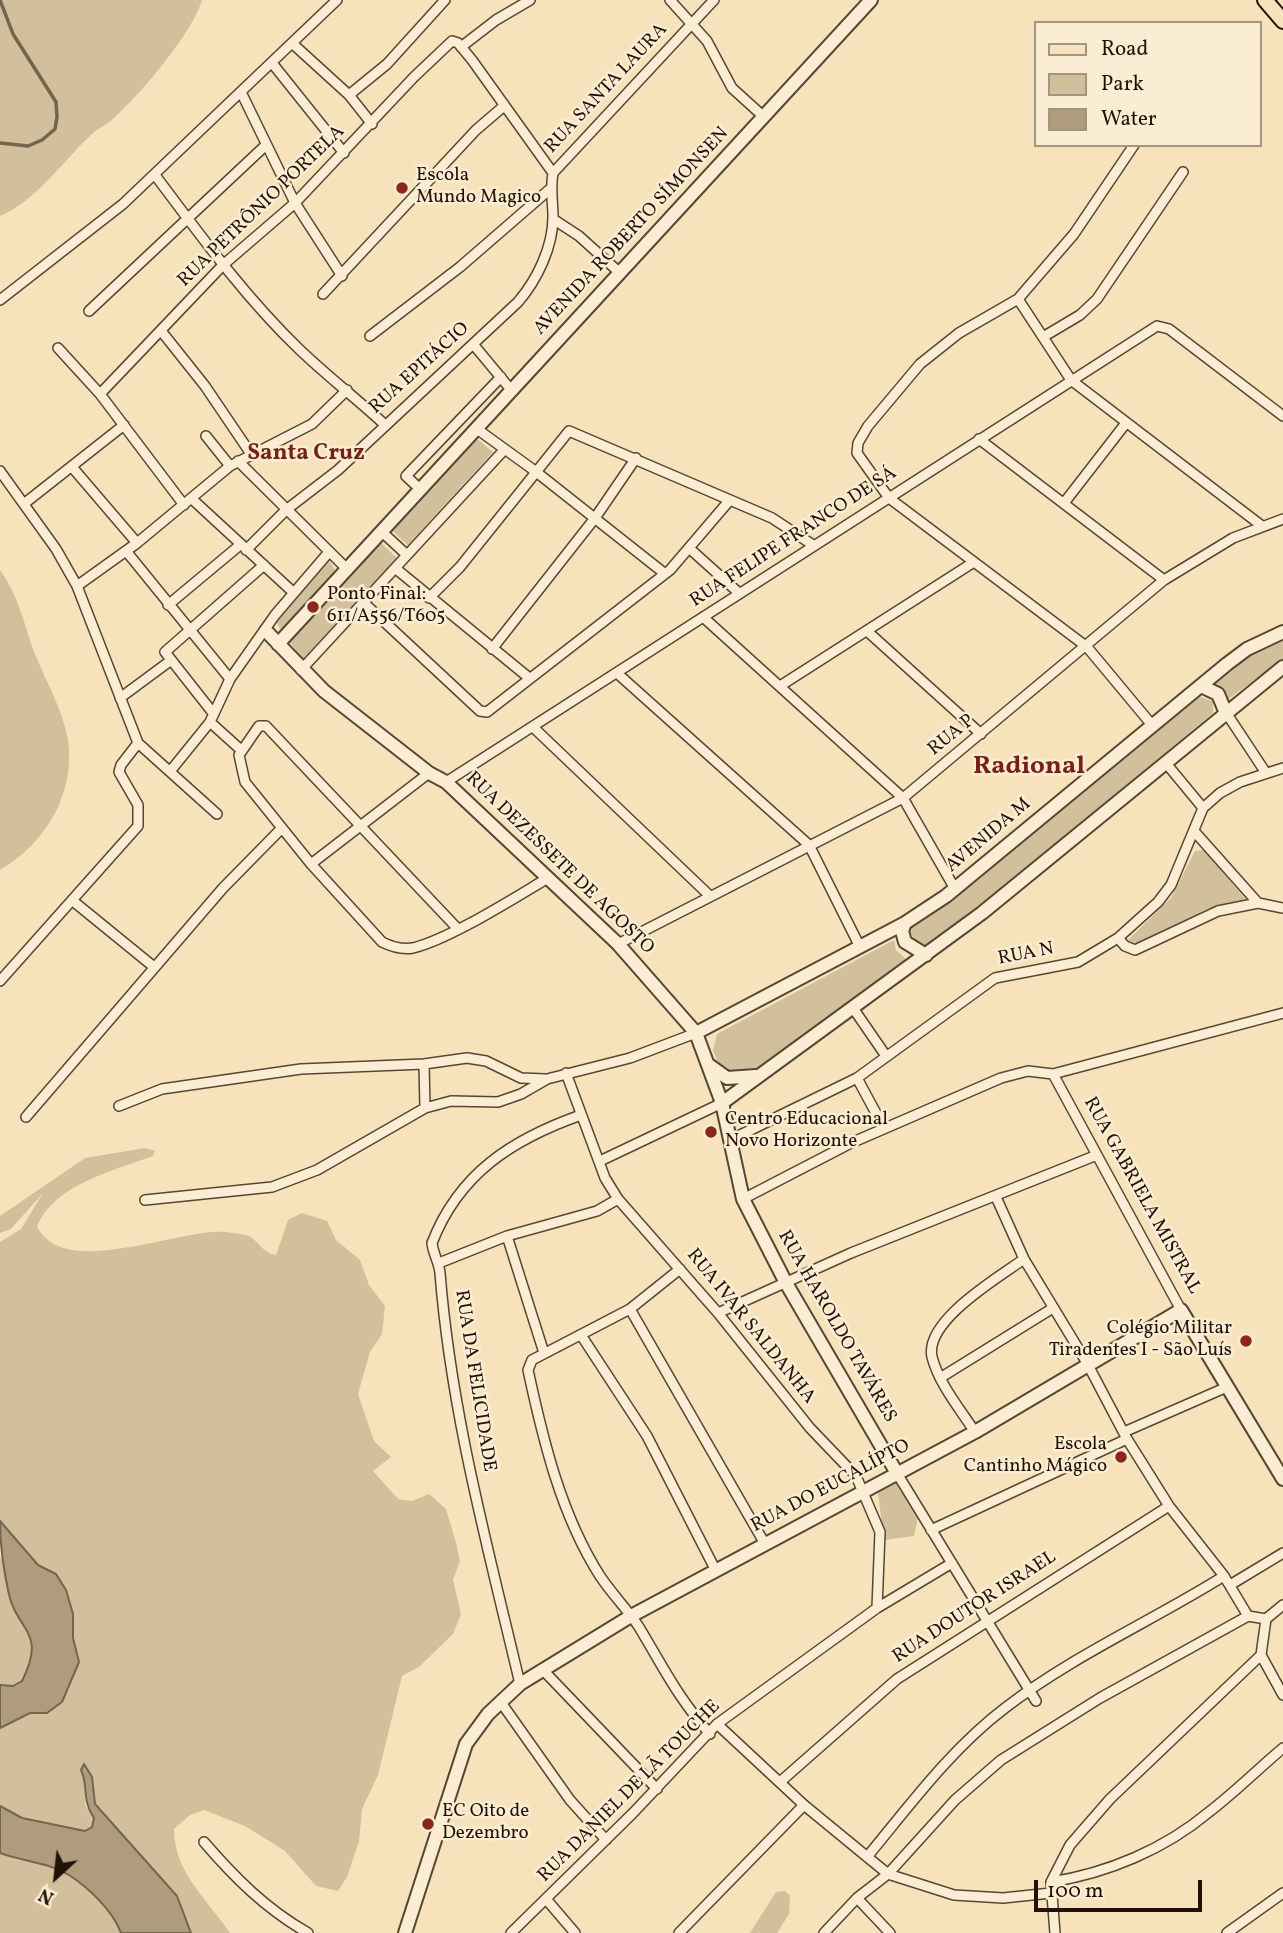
<!DOCTYPE html>
<meta charset="utf-8">
<style>
body{margin:0}
#map{position:relative;width:1283px;height:1933px;overflow:hidden;background:#f7e3bb;font-family:Vollkorn,serif}
canvas{display:block}
.legend{position:absolute;left:1034px;top:21px;width:228px;height:126px;box-sizing:border-box;background:#faedd3;border:2px solid #a39681;margin:0;padding:9px 12px;list-style:none;font-size:21px;color:#201306}
.legend li{display:flex;align-items:center;gap:14px;height:35px}
.legend b{width:35px;border:2px solid #a39681}
.north{position:absolute;left:21px;top:1842px;width:70px;height:70px;-webkit-text-stroke:5px #faedd3;paint-order:stroke;rotate:207deg;font-size:19px;font-weight:700;line-height:28px;text-align:center;color:#201306}
.north::after{content:'';display:block;margin:auto;width:24px;height:32px;background:#201306;clip-path:polygon(50% 0,100% 100%,50% 72%,0 100%)}
.scale{position:absolute;left:1034px;top:1880px;width:168px;height:32px;box-sizing:border-box;border:4px solid #201306;border-top:0;padding-left:9px;font-size:21px;line-height:24px;white-space:nowrap;color:#201306;-webkit-text-stroke:5px #faedd3;paint-order:stroke}
</style>
<div id="map">
<canvas width="1283" height="1933"></canvas>
<ul class="legend">
<li><b style="height:9px;background:#f7e3bb"></b>Road</li>
<li><b style="height:19px;background:#d2c09c"></b>Park</li>
<li><b style="height:19px;background:#ae9c7d"></b>Water</li>
</ul>
<div class="north">N</div>
<div class="scale">100 m</div>
</div>
<script>
const context = document.querySelector('canvas').getContext('2d');
context.lineJoin = 'round';
function fillPath(path, color) { context.fillStyle = color; context.fill(path, 'evenodd'); }
function trace(path, color, width, dash) { context.strokeStyle = color; context.lineWidth = width; context.lineCap = dash ? 'butt' : 'round'; context.setLineDash(dash || []); context.stroke(path); }
function label(font, color, halo, rows, align = 'center') {
  context.font = font + ' Vollkorn,serif'; context.lineWidth = 5; context.setLineDash([]); context.textBaseline = 'middle'; context.strokeStyle = halo; context.fillStyle = color; for (const [text, x, y, turn = 0] of rows) {
    context.save(); context.translate(x, y); context.rotate((+turn || 0) * Math.PI / 180); context.textAlign = isNaN(turn) ? turn : align; if (halo) context.strokeText(text, 0, 0); context.fillText(text, 0, 0); context.restore();
  }
}
const green = new Path2D(`
 M0,0h202c-10,34 -63,96 -89,119 -7,6 -16,10 -22,16 -28,26 -56,67 -91,81z
 M476,438l17,14 -85,93 -17,-15z
 M381,543l16,15 -95,102 -12,-18z
 M326,562h4l5,8 -52,58h-3l-5,-8z
 M0,570c19,26 24,55 35,84 11,28 28,56 33,86 8,53 -23,104 -68,130z
 M1283,637v22l-56,41 -4,-9 -12,-7 38,-30z
 M1197,696l16,5v12l-240,199 -47,34 -10,-3 -8,-15 52,-35z
 M1204,850l42,50 -39,9 -71,38 -10,-5 45,-44 24,-47z
 M894,940l2,10 15,14 -159,108 -12,5 -20,-9 -7,-18 4,-16z
 M145,1148l10,3 -2,5c-40,15 -98,28 -116,70 25,55 143,2 188,6 7,1 20,2 26,5 10,8 12,15 25,18l12,-35 14,-7 25,8 9,19 24,20 9,25 16,21 -3,28 -12,18 -12,42 16,47 17,16 -18,14 25,28 14,2 17,-7 17,15 10,34 4,18 -7,19 8,34 -8,20 -34,33 -17,9 -24,99 -16,34 -3,32 -12,36 -9,14 -22,-5 -31,-35 -40,-25 -41,-16 -14,5 -16,14c0,43 33,70 56,104h-39l-14,-37 -82,-92 -11,-26 1,27 9,13 -2,9 -7,4 -63,-13 -22,-12v-78l30,-15h17l32,-51 -6,-24v-24l-17,-40 -18,-9 -38,-44v-279l21,-13 22,-36 -32,36 -11,4v-17l85,-58z
 M898,1482l20,35 -4,19 -30,4 -6,-47z
 M0,1556c7,13 5,23 8,37 9,32 35,41 18,80 -5,13 -13,13 -26,12z
 M0,1853c21,8 50,10 69,22 20,13 44,36 52,58h-121z
 M785,1891l5,5 -1,18 -12,19h-27l26,-41z`);
const water = new Path2D(`
 M0,1521l38,44 18,9 10,16 7,24v24l6,24 -17,40 -15,11h-17l-30,15v-43l13,1 9,-5c26,-51 -7,-50 -14,-91 -5,-24 -8,-45 -8,-69z
 M84,1764l8,13 3,27 82,92 14,37h-70c-8,-22 -32,-45 -52,-58 -19,-12 -48,-14 -69,-22v-47l22,12 63,13 7,-4 2,-9c-13,-19 -5,-31 -13,-48z`);
const stream = new Path2D(`
 M0,0l13,34 43,68 1,15 -2,12 -13,11 -14,6 -28,-3`);
const minor = new Path2D(`
 M670,0l37,41 25,47 32,29
 M293,44l56,51 23,29
 M461,47l35,-27 34,-20
 M272,63l72,90
 M241,92l54,111 47,73
 M349,95l38,-31 58,-64
 M1134,145l-60,89 -56,65 -59,34 -39,31 -52,62 -10,17 -1,10 32,45 198,149 65,78
 M155,175c45,60 90,122 144,174 27,26 58,50 85,75
 M553,219l26,17 41,37
 M323,294l153,-164 28,-24
 M1018,299l53,81 191,146
 M0,300l123,-96 214,-204
 M89,311l177,-166
 M162,332l43,54 46,68
 M370,336l90,-69 90,-78
 M1043,337l37,-22 17,-16 86,-127
 M473,344l39,47
 M58,348l42,46 84,111
 M100,394l123,-129 72,-62 119,-126 38,-36 6,2 14,17 81,113
 M477,429l58,42 129,102
 M206,436l24,30
 M979,439l185,141
 M238,461l110,109
 M72,467l65,76
 M0,471l56,78 21,37 61,157 79,71
 M421,490l-15,-14 95,-99
 M192,499l102,94
 M25,503l99,-78
 M1064,503l62,-80
 M382,532l25,23
 M689,548l50,45
 M246,550l40,-40 52,-40 180,-168c19,-22 35,-55 35,-85 0,-15 -3,-28 0,-44l161,-173
 M126,551l104,128
 M395,568l133,109
 M77,586l60,-43 93,-77 82,-42 35,-34
 M429,598l31,-31 109,-136 203,87 41,27
 M363,602l117,109 7,1 183,-142 59,-69
 M168,605l72,-60
 M703,617l200,181 52,91
 M867,631l114,103
 M492,649l103,-131 41,-60
 M301,670l203,-220
 M618,674l191,171 51,102
 M780,686l194,-124
 M120,698l50,-37
 M1225,711l41,62
 M213,713l-48,-61 99,-87
 M210,722l31,28
 M534,728l176,168
 M1165,762l38,46
 M172,769l38,-47 20,-43 45,-64 54,-63
 M446,782l711,-456 12,3 114,87
 M1194,831l64,72
 M311,864l118,-91
 M73,901l81,66
 M457,928l-191,-202h-7l-20,29 6,27 66,82 71,78c10,5 19,8 31,6 37,-9 101,-50 135,-70
 M1118,938l7,8 10,4 83,-39 40,-8 25,5
 M618,944l285,-146 261,-218 69,-42 50,-19
 M0,981l138,-155v-21l-19,-33 2,-7 17,-22
 M853,1008l33,48
 M424,1064l1,44
 M566,1073l39,105 13,21 100,114 92,115 46,48 24,56 -3,76
 M1053,1074l128,236
 M857,1078l27,50
 M119,1106l43,-17 139,-20 123,-5 43,-6 19,3 35,17 24,1
 M26,1117l197,-229 59,-60
 M730,1140l127,-62 138,-100 83,-16 40,-24 40,-36 13,-17 32,-77 17,-15 20,-11 43,-14
 M600,1161l122,-58
 M996,1197l28,62 63,104 40,76 42,67 55,70 24,40
 M743,1199l108,-56 150,-65 27,-7 25,3 230,-61
 M145,1200l127,-13 45,-17 108,-62 26,-7 47,1 23,-8 26,-15 83,-21 66,-25
 M507,1236l37,117
 M439,1263l68,-27 90,-25 21,-12
 M680,1269l-50,40 -98,51 -4,10c15,70 33,145 72,206 12,18 27,33 39,51 24,40 39,71 71,107
 M630,1309l135,235
 M718,1313l133,-60 246,-98
 M581,1335l66,101 68,133
 M940,1378l113,-70
 M975,1432c-15,-23 -36,-48 -43,-75 -8,-36 67,-80 92,-98
 M1124,1432l103,-45
 M898,1475l138,226
 M931,1530l196,-91
 M1230,1585l53,-32
 M1266,1619l17,-14
 M1261,1655l22,40
 M542,1669l115,120
 M520,1684c-32,-136 -69,-271 -80,-411 -1,-11 -7,-19 -8,-30 27,-70 81,-104 149,-128
 M500,1701l70,99 36,40
 M717,1724l87,81 84,69 66,21 49,3 48,-5
 M780,1782l117,-103 272,-173
 M204,1842c31,36 62,67 104,91
 M867,1857c43,-52 84,-108 138,-149 67,-52 147,-87 219,-132
 M1051,1882c57,-9 114,-33 158,-70 26,-20 49,-43 74,-64
 M857,1898l33,35
 M546,1899l29,34
 M511,1933l122,-120 84,-89 160,-116 75,-45
 M679,1933l125,-128
 M824,1933l33,-35 31,-24 67,-74 46,-40 99,-62 148,-82 18,3
 M1055,1933l-4,-51 19,-37 40,-46 151,-144 5,-36
 M1227,1933l56,-40`);
const tertiary = new Path2D(`
 M266,631l58,60 105,82 17,9 172,162 78,89 26,70 21,96 43,84 112,192
 M278,644l593,-644
 M1201,686l17,8 7,17
 M905,923l-3,8 3,11 21,13
 M696,1033l209,-110 41,-27 281,-232 20,-15 36,-17
 M709,1065l18,13 29,-2
 M722,1103l260,-190 301,-246
 M405,1933l61,-189 22,-30 32,-30 111,-68 344,-184 206,-122 102,169`);
const primary = new Path2D(`
 M1265,0l18,21`);
const markers = [
 [402,188,7,"#8f2418"],
 [313,607,7,"#8f2418"],
 [711,1132,7,"#8f2418"],
 [1246,1341,7,"#8f2418"],
 [1121,1457,7,"#8f2418"],
 [428,1824,7,"#8f2418"]
];
const streetNames = [
 ["RUA SANTA LAURA",607,89,-47],
 ["RUA PETRÔNIO PORTELA",262,207,-44],
 ["AVENIDA ROBERTO SÍMONSEN",632,232,-47],
 ["RUA EPITÁCIO",420,369,-42],
 ["RUA FELIPE FRANCO DE SÁ",794,538,-33],
 ["RUA P",952,736,-39],
 ["AVENIDA M",989,836,-40],
 ["RUA DEZESSETE DE AGOSTO",559,864,44],
 ["RUA N",1026,955,-11],
 ["RUA GABRIELA MISTRAL",1141,1196,61],
 ["RUA IVAR SALDANHA",750,1327,51],
 ["RUA HAROLDO TAVÁRES",836,1327,60],
 ["RUA DA FELICIDADE",474,1381,81],
 ["RUA DO EUCALÍPTO",831,1487,-28],
 ["RUA DOUTOR ISRAEL",975,1608,-33],
 ["RUA DANIEL DE LÃ TOUCHE",630,1792,-45]
];
const poiNames = [
 ["Escola",416,177],
 ["Mundo Magico",416,199],
 ["Ponto Final:",327,596],
 ["611/A556/T605",327,618],
 ["Centro Educacional",725,1121],
 ["Novo Horizonte",725,1143],
 ["Colégio Militar",1232,1330,"right"],
 ["Tiradentes I - São Luís",1232,1352,"right"],
 ["Escola",1107,1446,"right"],
 ["Cantinho Mágico",1107,1468,"right"],
 ["EC Oito de",442,1813],
 ["Dezembro",442,1835]
];
const quarterNames = [
 ["Santa Cruz",306,455]
];
const districtNames = [
 ["Radional",1029,768]
];
fillPath(green, '#d2c09c');
fillPath(water, '#ae9c7d');
trace(water, '#75654d', 2);
trace(stream, '#75654d', 3.5);
trace(minor, '#564733', 12);
trace(tertiary, '#564733', 16);
trace(primary, '#201306', 18);
trace(minor, '#faedd3', 9);
trace(tertiary, '#faedd3', 12);
trace(primary, '#f7e3bb', 14);
for (const [x, y, r, color] of markers) { const dot = new Path2D(); dot.arc(x, y, r, 0, 2 * Math.PI); context.fillStyle = color; context.fill(dot); trace(dot, '#faedd3', 2.5); }
label('19px', '#201306', '#faedd3', streetNames);
label('19px', '#201306', '#faedd3', poiNames, 'left');
label('bold 23px', '#7a1f14', '#faedd3', quarterNames);
label('bold 26px', '#7a1f14', '#faedd3', districtNames);
</script>
